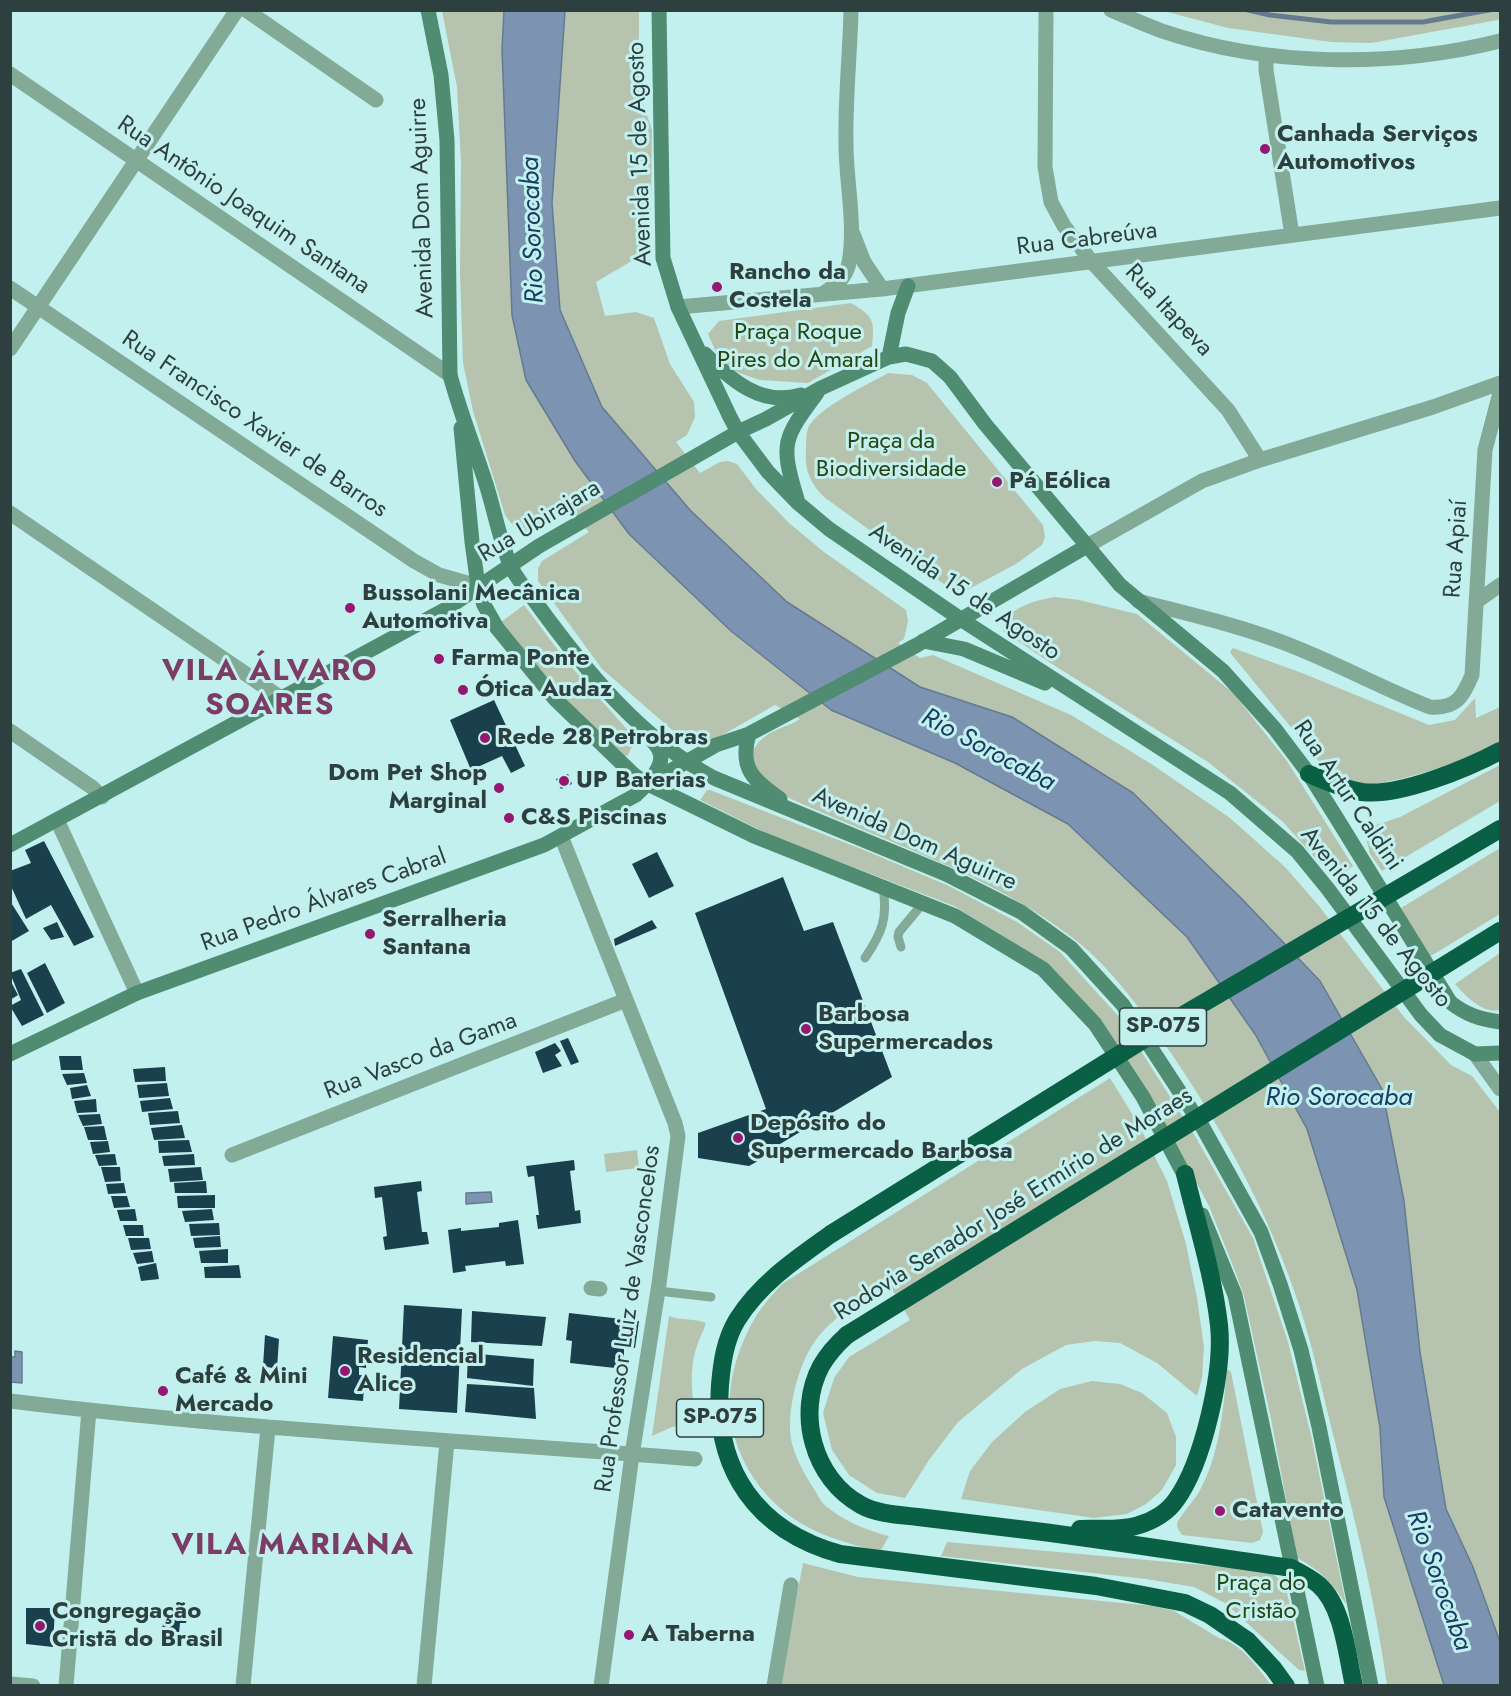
<!DOCTYPE html>
<meta charset="utf-8">
<style>
body{margin:0}
#map{position:relative;width:1511px;height:1696px;overflow:hidden;background:#c2f0ee;font-family:Jost,sans-serif}
canvas{display:block}
.frame{position:absolute;inset:0;border:12px solid #2d403f;pointer-events:none}
</style>
<div id="map">
<canvas width="1511" height="1696"></canvas>
<div class="frame"></div>
</div>
<script>
const context = document.querySelector('canvas').getContext('2d');
context.lineJoin = 'round';
function fillPath(path, color) { context.fillStyle = color; context.fill(path, 'evenodd'); }
function trace(path, color, width, dash) { context.strokeStyle = color; context.lineWidth = width; context.lineCap = dash ? 'butt' : 'round'; context.setLineDash(dash || []); context.stroke(path); }
function label(font, color, halo, rows, align = 'center') {
  context.font = font + ' Jost,sans-serif'; context.lineWidth = 6; context.setLineDash([]); context.textBaseline = 'middle'; context.strokeStyle = halo; context.fillStyle = color; for (const [text, x, y, turn = 0] of rows) {
    context.save(); context.translate(x, y); context.rotate((+turn || 0) * Math.PI / 180); context.textAlign = isNaN(turn) ? turn : align; if (halo) context.strokeText(text, 0, 0); context.fillText(text, 0, 0); context.restore();
  }
}
const green = new Path2D(`
 M1500,10v8l-2,2 -127,23 -40,-1 -103,-14 -64,-17z
 M442,11h197v81l13,38 -1,81 -4,34 -12,14 -39,23 9,34 31,-4 18,6 16,46 24,38 1,15 -8,18 -11,7 24,31 20,-11 8,-1 9,3 19,25 33,34 35,29 82,58 2,11 -4,18 -6,4 22,15 13,-3 138,60 82,50 77,53 55,49 34,39 85,111 47,48 21,11 28,36v573h-113c-11,-78 -29,-154 -49,-231 -15,-57 -26,-116 -47,-172 -29,-81 -72,-158 -120,-229 -28,-40 -58,-84 -97,-114 -86,-67 -191,-97 -289,-143 -17,-14 -49,-35 -22,-58 10,-9 27,-12 37,-19l-25,-14 -49,28 -22,11 -19,-3 -83,-72 -64,-88v-13l4,-7 47,-29 -23,-24 -38,24 -11,-1 -12,-16 -32,-104 -10,-48 -3,-90 1,-110 -4,-76z
 M851,303c22,13 24,17 21,43l-64,37 -49,-3 -27,-10 -16,-18 -8,-18 11,-13z
 M888,373l24,2 15,8 116,142 2,12 -3,8 -26,19 -49,26h-15l-128,-93c-13,-13 -20,-27 -18,-46 0,-7 0,-16 2,-23 9,-20 59,-43 80,-55z
 M1055,597l24,3 58,14 96,79 54,68 66,105 -18,14 -52,-58 -75,-60 -156,-98 -49,-33c0,-23 34,-31 52,-34z
 M524,605l43,57 66,74 1,6 -6,13 -5,2 -57,-55 -65,-80z
 M1233,648l69,25 127,52 26,-5 20,-22 1,20 24,-11v37c-26,14 -108,42 -137,40 -14,-1 -27,-7 -38,-15l-93,-114 -2,-3z
 M1500,765v36l-118,70 -12,-17 -4,-16 7,-12 27,-9z
 M707,790h3l154,60 85,36 68,36 43,30 60,66 75,118 58,102 35,104 23,93 35,169c-13,-20 -27,-35 -49,-46l-26,-139 -27,-123 -9,-25 -26,-65 -30,-56 -79,-127 -89,-82 -57,-35 -186,-72 -68,-34z
 M1500,848v66l-71,43 -28,-49z
 M1500,953v57c-18,4 -34,-14 -45,-26z
 M1110,1078l29,47 28,56 19,63 11,54 7,49 -2,31 -5,18 -40,-33 -37,-20 -25,-2 -29,4 -44,24 -64,53 -29,38 -24,38 -28,-5 -28,-18 -17,-25 -9,-37 11,-35 15,-21 61,-37 -21,-36c-28,17 -60,34 -78,63 -14,24 -24,64 -20,92 3,17 14,36 23,50 4,6 7,14 13,18 17,14 41,24 62,29l-9,16c-28,-8 -56,-14 -81,-30 -45,-28 -76,-83 -68,-137 3,-24 13,-48 25,-69 7,-11 17,-22 26,-32z
 M637,1150l2,18 -33,4 -2,-18z
 M669,1316c12,5 26,2 37,7 -2,8 -7,15 -9,23 -9,25 -4,52 -1,78l-24,3 -20,9z
 M1227,1369l4,3 32,160 -3,8 -8,3 -70,-8 -4,-6 -1,-6c6,-11 15,-20 22,-31 21,-38 24,-81 28,-123z
 M1092,1381l28,3 22,9 25,20 9,24v28l-14,25 -16,14 -19,10 -33,4 -133,-19 9,-28 22,-29 33,-30 35,-23z
 M947,1542l323,29 15,13 20,87 -6,-1 -74,-67 -31,-16 -48,-8 -205,-23z
 M803,1563l55,14 295,29 21,5 45,27c22,5 39,30 52,47l-491,1z`);
const water = new Path2D(`
 M504,11h61l-13,192 8,107 42,97 88,103 97,92 133,85 92,30 121,76 108,105 79,83 62,108 22,112 16,151 26,157 27,58 27,75v43h-56l-60,-188 -4,-69 -23,-138 -50,-161 -52,-95 -68,-97 -119,-113 -113,-61 -124,-53 -100,-79 -102,-97 -54,-73 -49,-81 -14,-65 -10,-266z
 M491,1192l1,10 -26,2v-11z
 M15,1351l7,1v31l-11,-1v-25h4z`);
const stream = new Path2D(`
 M1248,10l22,5 61,7h92l66,-12`);
const building = new Path2D(`
 M494,700l31,66 -14,7 -9,-17 -31,14 -21,-50z
 M568,774l4,10 -11,5 -5,-10z
 M44,841l50,96 -20,9 -23,-41 -25,14 -16,-35v-13l21,-8 -6,-13z
 M657,852l17,34 -25,12 -17,-34z
 M783,877l21,54 29,-9 59,155 -112,67 -13,12 -18,10 -51,-8v-25l68,-24 -71,-196z
 M10,901l19,30 -19,11z
 M652,920l5,8 -42,18 -1,-7z
 M57,922l7,15 -13,3 -8,-12z
 M45,963l20,40 -18,10 -20,-40z
 M21,969l23,46 -22,11 -12,-20 11,-6 -11,-27z
 M10,980l8,15 -8,5z
 M568,1038l11,24 -8,3 -11,-24z
 M555,1043l6,8 -6,4 7,11 -19,7 -8,-21z
 M59,1056h22l2,14h-22z
 M165,1067l1,14 -31,1 -2,-13z
 M84,1073l3,10 -20,2 -5,-11z
 M167,1083l2,13 -30,2 -2,-13z
 M87,1085l4,11 -19,3 -2,-11z
 M170,1098l3,11 -31,3 -2,-11z
 M96,1099l1,13 -20,1 -3,-12z
 M178,1111l2,12 -30,2 -2,-12z
 M100,1114l2,10 -19,2 -5,-11z
 M182,1125l3,13 -31,2 -3,-12z
 M104,1126l3,14h-19l-4,-13z
 M189,1140l3,12 -33,1 -1,-12z
 M108,1141l2,11 -17,2 -3,-12z
 M115,1154l2,11 -18,1 -4,-11z
 M194,1154l1,11 -31,1 -2,-10z
 M574,1160l1,10 -5,1 5,40 5,-1 1,13 -43,6 -2,-14h3l-5,-39 -6,1 -2,-11z
 M101,1167h19l1,14 -16,1z
 M201,1167l2,13 -33,2 -2,-13z
 M206,1181l1,12h-32l-1,-10z
 M421,1181l1,10 -5,1 5,40h5l2,12 -44,6 -2,-13 4,-1 -5,-39 -7,1 -1,-11z
 M124,1183l2,10 -18,1 -2,-10z
 M215,1195v13h-37l-1,-12z
 M111,1196h16l3,11 -16,1z
 M135,1209l2,12h-17l-3,-11z
 M212,1209l2,11 -29,2 -3,-11z
 M518,1220l6,44 -18,2 -1,-5 -40,5 1,5 -13,2 -5,-43 13,-2v3l38,-4v-4z
 M219,1223l1,12 -29,1 -2,-12z
 M123,1225h20l1,11h-18z
 M220,1236l1,11 -26,1 -2,-10z
 M128,1238h21l2,11 -20,1z
 M228,1249v14h-27l-2,-12z
 M152,1251l2,11 -17,2 -4,-11z
 M156,1263l3,16 -18,2 -3,-14z
 M239,1265l2,13h-36l-1,-11z
 M404,1305l58,4 -5,104 -58,-4z
 M472,1311l74,6 -4,29 -71,-4z
 M569,1313l70,8 -4,27 -11,-1v22l-54,-6 2,-22 -6,-1z
 M265,1335l14,4 -2,30 -14,-3z
 M333,1336l35,4 -2,28 -7,-1v8h6l-2,26 -35,-3z
 M468,1353l66,6 -1,27 -66,-8z
 M467,1384l67,4 2,31 -71,-7z
 M26,1608h29l-2,39 -27,-3z
 M164,1612h24l-2,11h-6l-1,10 -17,-2z`);
const service = new Path2D(`
 M901,947l-3,-10 1,-5 25,-30
 M865,958c17,-25 23,-40 18,-71
 M658,1291l53,6`);
const minor = new Path2D(`
 M246,10l130,90
 M1046,10l-1,157 6,35 13,24 28,36 136,148 32,50
 M1111,10c17,7 34,15 51,21 106,36 230,37 338,10
 M1266,56v14l26,165
 M10,74l440,301
 M853,234l11,28 18,27
 M10,288l404,273 25,14 39,11
 M824,293c12,-8 22,-15 25,-30 7,-39 -3,-81 -3,-119 -1,-45 4,-89 5,-134
 M678,307l204,-18 618,-81
 M10,349l227,-339
 M10,513l271,185
 M1087,546l115,-65 58,-21 173,-53 67,-24
 M1138,601c47,12 95,23 141,40 52,19 100,46 151,66 26,2 33,-10 42,-32l13,-225 15,-57
 M1476,602l24,-17
 M10,731l83,57 9,9
 M57,820l80,173
 M561,836l114,287 3,13 -19,148 -27,171 -31,231
 M1475,1054l25,35
 M232,1155l394,-155
 M591,1288l9,1
 M10,1401c228,28 456,40 685,58
 M10,1684l23,2
 M66,1686l23,-276
 M243,1686l25,-258
 M424,1686l23,-244
 M774,1686l17,-101`);
const secondary = new Path2D(`
 M428,10l13,65 6,65 3,235c10,37 24,72 36,109 8,25 13,53 23,78 5,15 19,29 28,42 48,66 104,135 177,174l232,96 75,38 50,36 52,57 79,121 59,106 19,52 21,66 18,77 52,259
 M659,10l4,248 15,49 52,110 8,15 30,40 30,31 31,26 133,91 268,173 67,58 31,38 93,126 19,20 35,19 25,-1
 M705,354c27,26 55,53 96,41
 M889,357l9,-44 10,-27
 M461,428l11,114 6,44 6,19 13,23 58,71 79,76 14,9 106,52 201,80 88,53 52,55 48,73 46,87
 M797,499c-17,-56 -14,-60 20,-106
 M923,641l41,8 81,34
 M749,734c-10,34 4,46 31,65
 M649,783l67,-38 33,-11 168,-89 170,-99
 M10,845l436,-236 93,-63 199,-114 28,-13 55,-31 68,-31 17,-3 26,7 18,16 35,47 135,161 103,86 52,58 34,45 27,43 114,185c16,13 30,17 50,20
 M10,1054l127,-61 407,-148 92,-50c9,-9 29,-27 24,-42 -1,-5 -5,-9 -8,-13
 M1202,1215l33,80 82,391`);
const motorway = new Path2D(`
 M1309,774c17,7 34,15 53,18 37,5 106,-24 138,-41
 M831,1234c-35,25 -71,49 -94,86 -12,20 -15,42 -17,65 -6,85 37,146 120,169l256,32 89,17 25,12 38,26 25,27 13,18
 M847,1335c-10,9 -19,19 -26,31 -25,47 -8,113 40,139 16,9 39,10 57,12 39,5 78,9 117,14 86,11 171,25 256,37 10,5 20,10 28,17 24,21 28,70 35,101
 M1080,1529c19,-1 41,2 59,-4 14,-4 29,-13 37,-25 27,-37 48,-129 43,-175 -6,-51 -22,-101 -34,-151`);
const motorwayBridge = new Path2D(`
 M831,1234l347,-216 322,-189
 M847,1335l653,-404`);
const markers = [
 [1265,149,6,"#941772"],
 [717,287,6,"#941772"],
 [997,482,6,"#941772"],
 [350,608,6,"#941772"],
 [439,659,6,"#941772"],
 [463,690,6,"#941772"],
 [485,738,6,"#941772"],
 [564,781,6,"#941772"],
 [499,788,6,"#941772"],
 [509,818,6,"#941772"],
 [370,934,6,"#941772"],
 [806,1029,6,"#941772"],
 [738,1138,6,"#941772"],
 [345,1371,6,"#941772"],
 [163,1391,6,"#941772"],
 [1220,1511,6,"#941772"],
 [40,1626,6,"#941772"],
 [629,1635,6,"#941772"]
];
const shields = [
 [1163,1027,87],
 [720,1418,87]
];
const shieldNames = [
 ["SP-075",1163,1027],
 ["SP-075",720,1418]
];
const poiNames = [
 ["Canhada Serviços",1277,135],
 ["Automotivos",1277,163],
 ["Rancho da",729,273],
 ["Costela",729,301],
 ["Pá Eólica",1009,482],
 ["Bussolani Mecânica",362,594],
 ["Automotiva",362,622],
 ["Farma Ponte",451,659],
 ["Ótica Audaz",475,690],
 ["Rede 28 Petrobras",497,738],
 ["Dom Pet Shop",487,774,"right"],
 ["Marginal",487,802,"right"],
 ["UP Baterias",576,781],
 ["C&S Piscinas",521,818],
 ["Serralheria",382,920],
 ["Santana",382,948],
 ["Barbosa",818,1015],
 ["Supermercados",818,1043],
 ["Depósito do",750,1124],
 ["Supermercado Barbosa",750,1152],
 ["Residencial",357,1357],
 ["Alice",357,1385],
 ["Café & Mini",175,1377],
 ["Mercado",175,1405],
 ["Catavento",1232,1511],
 ["Congregação",52,1612],
 ["Cristã do Brasil",52,1640],
 ["A Taberna",641,1635]
];
const streetNames = [
 ["Avenida 15 de Agosto",641,154,-92],
 ["Rua Antônio Joaquim Santana",243,206,34],
 ["Avenida Dom Aguirre",423,208,-92],
 ["Rua Cabreúva",1087,240,-7],
 ["Rua Itapeva",1168,311,47],
 ["Rua Francisco Xavier de Barros",254,425,34],
 ["Rua Ubirajara",540,522,-31],
 ["Rua Apiaí",1457,549,-86],
 ["Avenida 15 de Agosto",964,593,34],
 ["Rua Artur Caldini",1347,796,56],
 ["Avenida Dom Aguirre",914,840,24],
 ["Rua Pedro Álvares Cabral",324,901,-20],
 ["Avenida 15 de Agosto",1375,918,51],
 ["Rua Vasco da Gama",421,1057,-21],
 ["Rodovia Senador José Ermírio de Moraes",1014,1205,-32],
 ["Rua Professor Luiz de Vasconcelos",629,1319,-82]
];
const parkNames = [
 ["Praça Roque",798,333],
 ["Pires do Amaral",798,361],
 ["Praça da",891,442],
 ["Biodiversidade",891,470],
 ["Praça do",1261,1584],
 ["Cristão",1261,1612]
];
const waterNames = [
 ["Rio Sorocaba",534,230,-92],
 ["Rio Sorocaba",988,751,28],
 ["Rio Sorocaba",1339,1099],
 ["Rio Sorocaba",1438,1581,70]
];
const districtNames = [
 ["VILA ÁLVARO",270,673],
 ["SOARES",270,707],
 ["VILA MARIANA",293,1547]
];
fillPath(green, '#b6c4af');
fillPath(water, '#7c94b1');
trace(water, '#647b8f', 1.5);
trace(stream, '#647b8f', 5);
fillPath(building, '#1b404d');
trace(service, '#83aa97', 9);
trace(minor, '#83aa97', 15);
trace(secondary, '#4f8c71', 15);
trace(motorway, '#096044', 18);
trace(motorwayBridge, '#096044', 18);
for (const [x, y, r, color] of markers) { const dot = new Path2D(); dot.arc(x, y, r, 0, 2 * Math.PI); context.fillStyle = color; context.fill(dot); trace(dot, '#c2f0ee', 2); }
for (const [x, y, w] of shields) { const box = new Path2D(); box.roundRect(x - w / 2, y - 19, w, 38, 4.5); context.fillStyle = '#c2f0ee'; context.fill(box); trace(box, '#2d403f', 1.5); }
label('bold 22px', '#2d403f', null, shieldNames);
label('bold 24px', '#2d403f', '#c2f0ee', poiNames, 'left');
label('24px', '#2d403f', '#c2f0ee', streetNames);
label('24px', '#284413', '#c2f0ee', parkNames);
label('italic 26px', '#183c64', '#c2f0ee', waterNames);
context.letterSpacing = '1.5px';
label('bold 30px', '#7b3d65', '#c2f0ee', districtNames);
context.letterSpacing = '0px';
</script>
